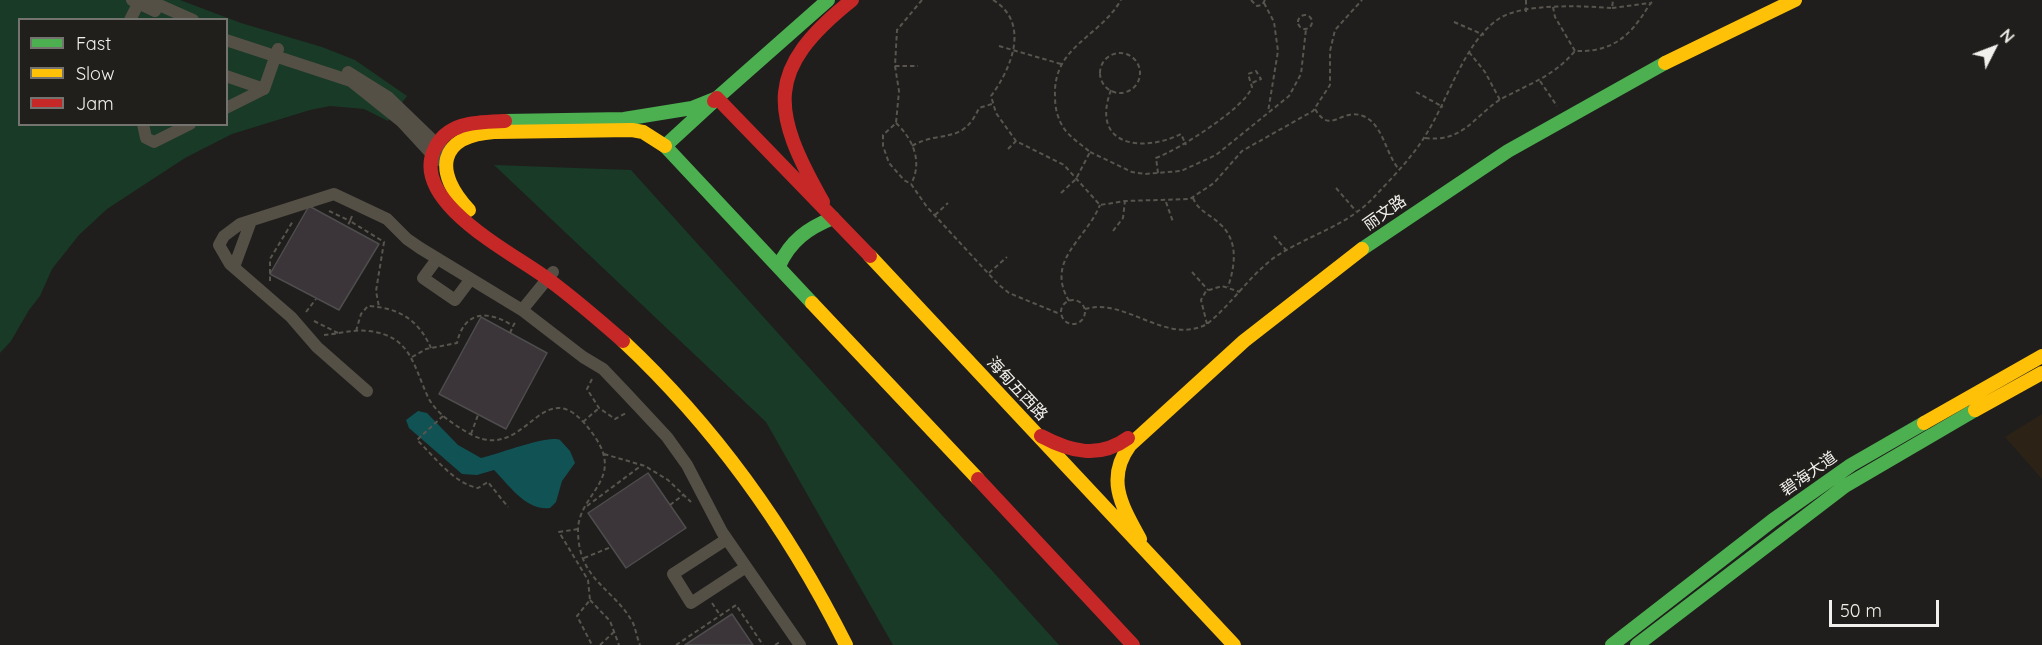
<!DOCTYPE html>
<meta charset="utf-8">
<style>
body{margin:0}
#map{position:relative;width:2042px;height:645px;overflow:hidden;background:#1f1e1c;font-family:Quicksand,sans-serif}
canvas{display:block}
.legend{position:absolute;left:18px;top:18px;width:210px;height:108px;box-sizing:border-box;background:#201f1b;border:2px solid #74736f;margin:0;padding:8px 10px;list-style:none;font-size:18px;color:#f1f0ed}
.legend li{display:flex;align-items:center;gap:12px;height:30px}
.legend b{width:30px;border:2px solid #74736f}
.north{position:absolute;left:1964px;top:18px;width:60px;height:60px;-webkit-text-stroke:4px #201f1b;paint-order:stroke;rotate:48deg;font-size:16px;font-weight:700;line-height:24px;text-align:center;color:#f1f0ed}
.north::after{content:'';display:block;margin:auto;width:21px;height:27px;background:#f1f0ed;clip-path:polygon(50% 0,100% 100%,50% 72%,0 100%)}
.scale{position:absolute;left:1829px;top:600px;width:110px;height:27px;box-sizing:border-box;border:3px solid #f1f0ed;border-top:0;padding-left:8px;font-size:18px;line-height:21px;white-space:nowrap;color:#f1f0ed;-webkit-text-stroke:4px #201f1b;paint-order:stroke}
</style>
<div id="map">
<canvas width="2042" height="645"></canvas>
<ul class="legend">
<li><b style="height:8px;background:#4caf50"></b>Fast</li>
<li><b style="height:8px;background:#ffc107"></b>Slow</li>
<li><b style="height:8px;background:#c62828"></b>Jam</li>
</ul>
<div class="north">N</div>
<div class="scale">50 m</div>
</div>
<script>
const context = document.querySelector('canvas').getContext('2d');
context.lineJoin = 'round';
function fillPath(path, color) { context.fillStyle = color; context.fill(path, 'evenodd'); }
function trace(path, color, width, dash) { context.strokeStyle = color; context.lineWidth = width; context.lineCap = dash ? 'butt' : 'round'; context.setLineDash(dash || []); context.stroke(path); }
function label(font, color, halo, rows, align = 'center') {
  context.font = font + ' Quicksand,"Noto Sans SC",sans-serif'; context.lineWidth = 5; context.setLineDash([]); context.textBaseline = 'middle'; context.strokeStyle = halo; context.fillStyle = color; for (const [text, x, y, turn = 0] of rows) {
    context.save(); context.translate(x, y); context.rotate((+turn || 0) * Math.PI / 180); context.textAlign = isNaN(turn) ? turn : align; if (halo) context.strokeText(text, 0, 0); context.fillText(text, 0, 0); context.restore();
  }
}
const medical = new Path2D(`
 M2042,414v65l-37,-42z`);
const green = new Path2D(`
 M0,0h180l61,23 81,24 33,13 52,36 -19,25 -24,-12 -34,-3 -20,4 -78,24 -47,24 -78,51 -28,26 -27,34 -12,27 -11,14 -18,31 -11,12zM20,20h206v104h-206z
 M494,165l137,5 428,475h-166l-127,-223z`);
const water = new Path2D(`
 M418,411l9,2 31,32 23,13c17,-4 68,-24 79,-18l10,11 5,12 -13,18 -6,21 -6,6c-24,3 -41,-23 -56,-38l-17,5 -15,-1 -53,-46 -3,-8z`);
const building = new Path2D(`
 M309,206l70,38 -40,66 -69,-36z
 M481,317l66,36 -41,76 -67,-35z
 M648,473l38,55 -60,40 -38,-55z
 M732,614l21,31h-68z`);
const path = new Path2D(`
 M922,0l-25,30 -2,36 4,25 -3,32 -13,12v11l6,17 15,17 7,4 16,23 71,77 11,9 51,21
 M993,0c38,23 18,69 -2,96l5,17 20,28 48,24 36,40 25,-4 65,-2 24,-16 28,-32 71,-40 17,-26v-34l5,-21 27,-30
 M1251,0l6,6 5,-1 3,-5
 M1264,3l10,19 4,29 -10,61
 M1553,7l2,10 20,34
 M1612,8l38,-5
 M1526,12v-12
 M1298 22a7 7 0 1 1 14 0a7 7 0 1 1-14 0Z
 M1454,22l30,13
 M999,46l62,18
 M1469,52l16,20 15,28
 M1100 73a20 20 0 1 1 40 0a20 20 0 1 1-40 0Z
 M895,66h23
 M1540,81l17,25
 M1111,90c-21,56 31,63 70,44l5,11
 M1416,92l27,15
 M1315,109c16,27 26,-2 48,7 20,8 22,36 35,52
 M896,123c17,16 27,39 15,61
 M1425,138c38,5 49,-22 76,-39 28,-15 53,-23 74,-48 29,1 48,-8 65,-32 5,-6 8,-14 14,-19
 M912,146c29,-17 50,0 67,-38l13,-4
 M1008,149l8,-8
 M1090,152l42,20 13,2 36,-3 35,-16 73,-59 12,-22 5,-45
 M1158,173l-2,-15c22,-8 89,-50 96,-71l-4,-13 8,-3 5,8 -9,4
 M1336,188l20,23
 M1061,193l15,-14 14,-27c-9,-8 -20,-14 -27,-25 -6,-10 -8,-20 -8,-31 -2,-50 44,-58 66,-96
 M1193,198c6,14 17,16 27,26 19,17 15,42 8,63
 M1166,202l7,20
 M329,211l21,10 -3,6
 M935,215l13,-12
 M352,216l-2,5 34,21 -8,49 3,16
 M1113,231l10,-13 2,-17
 M1274,236l12,14
 M1192,272l16,18
 M989,273l18,-16
 M270,281v-22l23,-38
 M1061 312a12 12 0 1 1 24 0a12 12 0 1 1-24 0Z
 M1069,301c-24,-41 16,-60 31,-96
 M1085,309c41,-12 81,37 122,15 25,-20 42,-48 68,-67 33,-22 73,-31 100,-61 16,-17 39,-41 50,-60 23,-35 39,-95 75,-118 24,-15 85,-12 112,-10l1,-8
 M306,312l10,-13
 M314,321l24,12
 M1207,324l-6,-24 5,-9 16,-5 18,6
 M356,331l5,-17 7,-8c31,2 50,13 63,42
 M510,333l3,-7
 M324,335c14,-1 30,-6 45,-4 42,5 44,34 59,66 8,17 28,29 44,38 58,29 71,-75 123,2 30,44 -18,57 -17,95 1,49 36,56 55,91 3,7 4,15 7,22
 M412,357l14,-8 31,-6c7,-33 32,-33 56,-17l3,-5
 M592,379l-5,10 12,19 16,11 11,-6
 M443,416l-26,24c18,17 36,43 61,48l10,-6 20,25
 M583,422l16,-14
 M471,434l7,-19
 M604,454l41,12 23,14 23,22
 M670,505l13,-10
 M587,506l55,-41
 M578,529l-19,3 29,48 2,20 -13,16 15,29
 M584,558l27,-11
 M590,600l20,21 9,24
 M712,603l8,12
 M600,645l15,-14
 M676,645l60,-40 27,40
 M775,645l5,-3`);
const street = new Path2D(`
 M132,0l23,11
 M148,0l45,20
 M130,20l10,-20
 M226,40l125,41 50,40 36,39
 M348,72l40,25 55,53
 M226,76l38,13
 M226,108l38,-19 14,-40
 M143,124l3,14 8,4 36,-18
 M437,259l-14,19 32,22 15,-20
 M234,267l17,-46
 M522,310l31,-38
 M367,391l-50,-44 -26,-30 -61,-53 -11,-19 5,-9 16,-12 94,-30 53,25 20,20 13,9 102,62 61,47 20,12 21,22 43,46 20,28 35,67 78,113
 M727,539l-54,35 18,29 55,-36`);
const fast = new Path2D(`
 M714,101l-49,45 147,157
 M505,121l119,-2 68,-11 25,-10 111,-98
 M1362,249l146,-98 157,-88
 M779,266c11,-25 29,-38 54,-48
 M1612,645l161,-125 78,-55 73,-42
 M1637,645l208,-159 130,-76`);
const slow = new Path2D(`
 M1665,63l130,-63
 M469,210c-35,-37 -32,-74 25,-78l138,-2 11,2 22,14
 M870,256l364,389
 M812,303l166,176
 M623,341c94,88 166,190 223,304
 M1975,410l67,-37
 M1924,423l118,-67
 M1140,539c-18,-33 -35,-60 -10,-94l114,-104 118,-92`);
const jam = new Path2D(`
 M714,101l3,-3 153,158
 M505,121c-27,1 -58,0 -71,29 -24,53 81,104 115,130 26,19 50,40 74,61
 M823,202c-52,-92 -59,-132 29,-202
 M1041,436c30,16 58,23 87,2
 M978,479l155,166`);
const streetNames = [
 ["丽文路",1385,213,-35],
 ["海甸五西路",1017,389,47],
 ["碧海大道",1809,474,-35]
];
fillPath(medical, '#2c2316');
fillPath(green, '#193a26');
fillPath(water, '#115255');
fillPath(building, '#3b3438');
trace(building, '#4e4d4d', 1.5);
trace(path, '#58554e', 2, [4.5, 3]);
trace(street, '#545046', 12);
trace(fast, '#4caf50', 14);
trace(slow, '#ffc107', 14);
trace(jam, '#c62828', 14);
label('16px', '#f1f0ed', '#201f1b', streetNames);
</script>
